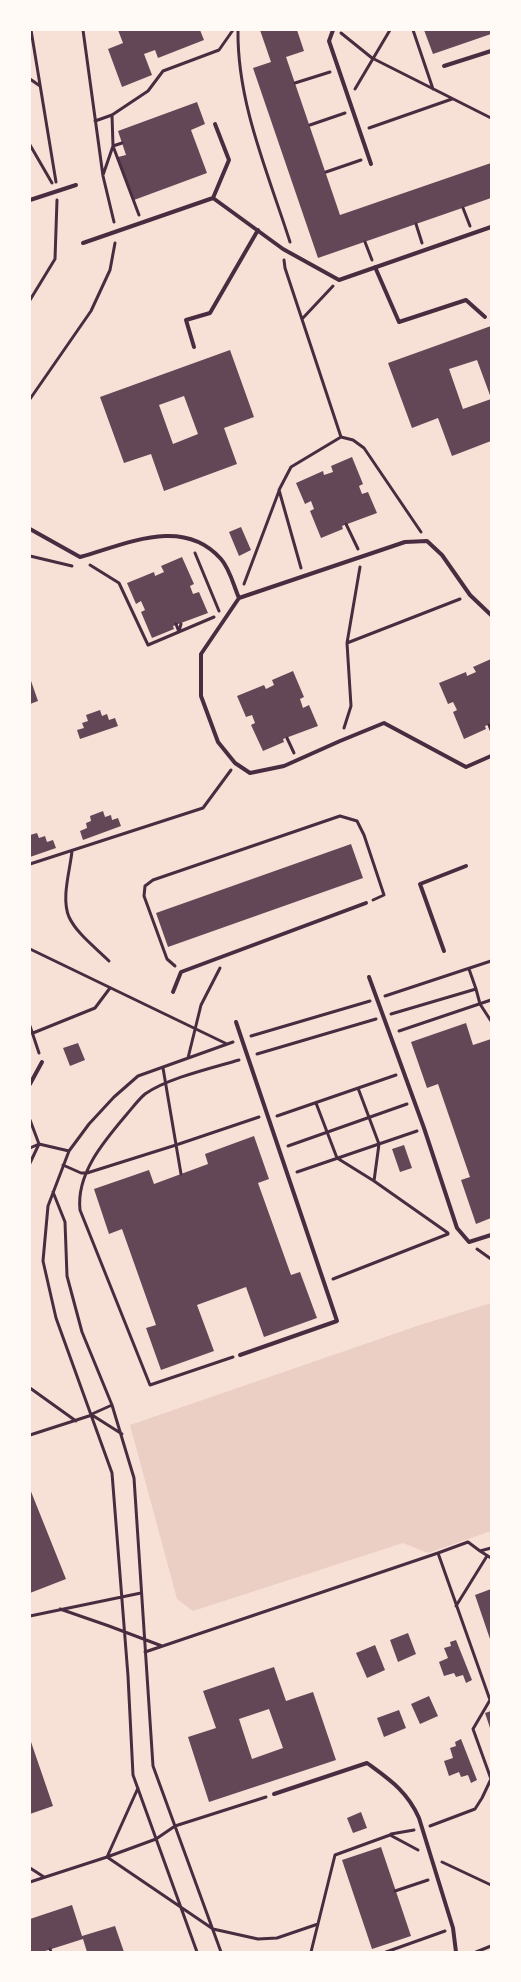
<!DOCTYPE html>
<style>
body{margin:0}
#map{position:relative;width:521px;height:1982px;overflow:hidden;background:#f7e1d7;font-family:"Exo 2",sans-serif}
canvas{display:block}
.frame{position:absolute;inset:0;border:31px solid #fffaf5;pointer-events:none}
</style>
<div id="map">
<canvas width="521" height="1982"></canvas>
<div class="frame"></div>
</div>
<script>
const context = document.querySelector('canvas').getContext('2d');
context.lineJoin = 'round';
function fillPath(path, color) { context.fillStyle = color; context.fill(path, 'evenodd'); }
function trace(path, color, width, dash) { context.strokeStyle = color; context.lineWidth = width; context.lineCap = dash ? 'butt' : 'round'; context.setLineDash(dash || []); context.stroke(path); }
const green = new Path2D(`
 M491,1303v228l-63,22 -25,-10 -210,68 -16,-12 -47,-174 290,-100z`);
const building = new Path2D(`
 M118,30h82l4,10 -46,18 -3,-8 -11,4 8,21 -30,12 -14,-38 15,-6z
 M260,30h37l7,21 -18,6 54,158 151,-52v35l-173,60 -65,-190 18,-6z
 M424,30h67v4l-58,20z
 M197,102l8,22 -14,6 16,43 -73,27 -16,-43 8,-2 -8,-24z
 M491,326v72l-14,-38 -28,9 14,40 28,-10v42l-39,15 -14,-38 -26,10 -24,-65z
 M230,350l24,67 -30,11 13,36 -73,27 -13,-37 -27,9 -24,-66zM184,396l14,38 -25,10 -14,-39z
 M352,457l11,27 -4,2 3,8 6,-2 9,21 -35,13 1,3 -22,9 -11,-27 4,-2 -3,-8 -6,3 -9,-21 27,-12 1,4 9,-3 -2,-6z
 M241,527l10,23 -12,6 -10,-24z
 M182,557l12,27 -4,2 3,8 6,-2 9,21 -35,13 1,3 -22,9 -11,-26 4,-2 -4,-9 -5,3 -9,-21 27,-11 1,4 9,-4 -3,-6z
 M491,659v65l-6,2 1,3 -22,10 -11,-27 4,-2 -4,-8 -5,2 -9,-21 27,-11 1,4 9,-4 -3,-5z
 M293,671l11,26 -4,2 3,9 6,-3 9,21 -35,13 1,3 -21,9 -12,-26 4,-2 -3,-8 -6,2 -9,-21 27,-11 2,4 8,-4 -2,-5z
 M30,678l8,23 -8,3z
 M100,710l2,6 5,-2 2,6 6,-2 3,8 -38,13 -3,-9 7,-2 -2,-5 6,-2 -2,-6z
 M103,811l2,6 6,-2 1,5 6,-2 3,8 -38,14 -3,-9 7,-3 -1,-5 5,-2 -1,-5z
 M37,833l2,5 6,-2 2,6 6,-2 3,8 -26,9v-22z
 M351,844l12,34 -195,69 -12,-34z
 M466,1023l7,22 18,-6v179l-15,6 -15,-44 9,-3 -32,-93 -11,4 -16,-46z
 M78,1043l7,17 -15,6 -7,-18z
 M254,1136l15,43 -11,4 33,92 9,-3 17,46 -53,19 -18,-50 -49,18 17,46 -53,19 -15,-42 10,-3 -34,-96 -13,5 -15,-45 55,-19 5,14 54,-20 -3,-10z
 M404,1145l8,23 -12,4 -8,-23z
 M30,1489l36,90 -36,14z
 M491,1589v53l-16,-47z
 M408,1633l8,21 -18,8 -8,-22z
 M456,1640l16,40 -6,3 -3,-8 -7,2 -2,-4 -10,3 -5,-14 9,-4 -4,-10 7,-2 -1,-4z
 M375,1645l10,25 -18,8 -11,-25z
 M274,1667l12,34 27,-9 23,68 -127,42 -21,-65 28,-9 -13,-37zM269,1709l14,39 -31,11 -13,-40z
 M429,1696l9,20 -18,8 -9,-20z
 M399,1710l7,18 -22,9 -7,-19z
 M491,1711v20l-6,-18z
 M30,1739l23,67 -23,8z
 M461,1739l16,41 -6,3 -3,-8 -7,2 -2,-5 -10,4 -5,-15 9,-3 -3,-10 6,-2 -1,-4z
 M361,1812l6,16 -14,5 -6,-15z
 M381,1847l30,89 -39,13 -30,-89z
 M72,1905l10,31 33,-10 9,26h-37l-4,-13 -41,13h-12v-33z`);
const path = new Path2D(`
 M31,30l25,152
 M83,30l20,146 11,46
 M238,30c-1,73 30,143 52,212
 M413,30l20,59
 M341,33l31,25 119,60
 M30,79l10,7
 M295,83l35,-11
 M355,89l35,-59
 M112,115l1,31 26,69
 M95,121l17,-6 36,-24 15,-20 56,-21 14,-20
 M310,125l35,-12
 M369,128l83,-29
 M30,145l22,38
 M326,172l35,-12
 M103,175l10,-29 9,-3
 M463,208l7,18
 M416,224l6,19
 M365,242l7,18
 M284,260l1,8 56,169 -50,30 -12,23 22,78
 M30,300l25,-41 2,-59
 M302,319l31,-33
 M30,399l61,-88 19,-41 5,-27
 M341,437l12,3 11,8 57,84
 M346,524l12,25
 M195,553l24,58
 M30,556l42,10
 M90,565l29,18 29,62 66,-28
 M244,584l35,-93
 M176,624l3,8
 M179,631l2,-7
 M347,643l113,-44
 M489,725l2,5
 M344,728l7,-22 -4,-63 13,-76
 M287,738l7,15
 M72,851c-2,20 -11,47 -3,66 8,17 27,31 40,44
 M30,864l173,-56 28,-38
 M30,949l197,95
 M175,966l-8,-7 -23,-63 1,-10 8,-6 187,-64 17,5 7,14 20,60 -11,5
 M476,989l4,15 11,17
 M385,996l106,-35
 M391,1014l85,-25 -7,-20
 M30,1026l9,27
 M399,1031l92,-31
 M33,1033l62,-25 15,-20
 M251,1036l119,-35
 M257,1054l119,-35
 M188,1058l13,-53 19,-37
 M163,1068l18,106
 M358,1088l21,56 -5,37
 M316,1103l21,55 37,23 74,52
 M277,1116l119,-41
 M30,1120l9,24 -9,19
 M288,1146l119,-42
 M30,1148l9,-4 30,7
 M63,1165l18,8h6l89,-28 83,-28
 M297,1172l120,-41
 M53,1192l12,30 2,54 15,56 30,73 22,73 19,288 68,186
 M477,1249l14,10
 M333,1279l115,-45
 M233,1357l-83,28 -70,-175c-4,-37 25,-70 47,-96 6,-7 12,-15 18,-20 23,-16 67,-26 94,-34
 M30,1388l46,33
 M92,1414l20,-9
 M30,1435l62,-20 30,19
 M480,1551l11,7
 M438,1553l30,-11 12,9 11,-3
 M456,1606l31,-50
 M60,1609l49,17 53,20
 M30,1616l111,-23
 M145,1652l293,-99 52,147 -17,29 18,50
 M138,1788l-31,69 106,72 45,10 19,-1 41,-14
 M430,1826l45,-17 7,-11 9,-19
 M391,1834l23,-4
 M442,1862l49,23
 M30,1868l14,9
 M30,1882l77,-25 49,-18 19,-13 91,-29
 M395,1891l33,-11
 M50,1949l1,3
 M197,1952l-64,-177 -5,-99 -16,-203 -56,-155 -13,-57 5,-55 21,-55 20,-27 25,-27 24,-21 95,-34
 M311,1952l24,-97 55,-20 28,15
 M386,1952l59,-21
 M476,1952l15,-6`);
const service = new Path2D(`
 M333,30l-4,11 42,123
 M444,66l47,-15
 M213,198l16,-38 -14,-36
 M30,200l46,-15
 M83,243l130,-45 70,51 56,31 152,-53
 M375,267l24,55 67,-22 19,17
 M194,347l-8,-27 24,-7 48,-83
 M30,529l50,28c47,-13 103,-41 141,2 9,10 13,28 18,39l-38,56v42l17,46 17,21 15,10 34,-7 56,-25 44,-18 82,44 25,-11
 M239,598l166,-56 22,-1 15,14 28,40 21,20
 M444,951l-24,-67 46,-18
 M369,977l55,151 33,100 12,14 22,-7
 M173,992l8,-20 185,-69
 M236,1022l101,299 -97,34
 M30,1084l12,-22
 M274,1794l93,-31c23,17 40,28 52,55l34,110 3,24`);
fillPath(green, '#ebcfc5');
fillPath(building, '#644757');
trace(path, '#4a2c40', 3);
trace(service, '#4a2c40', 4);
</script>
